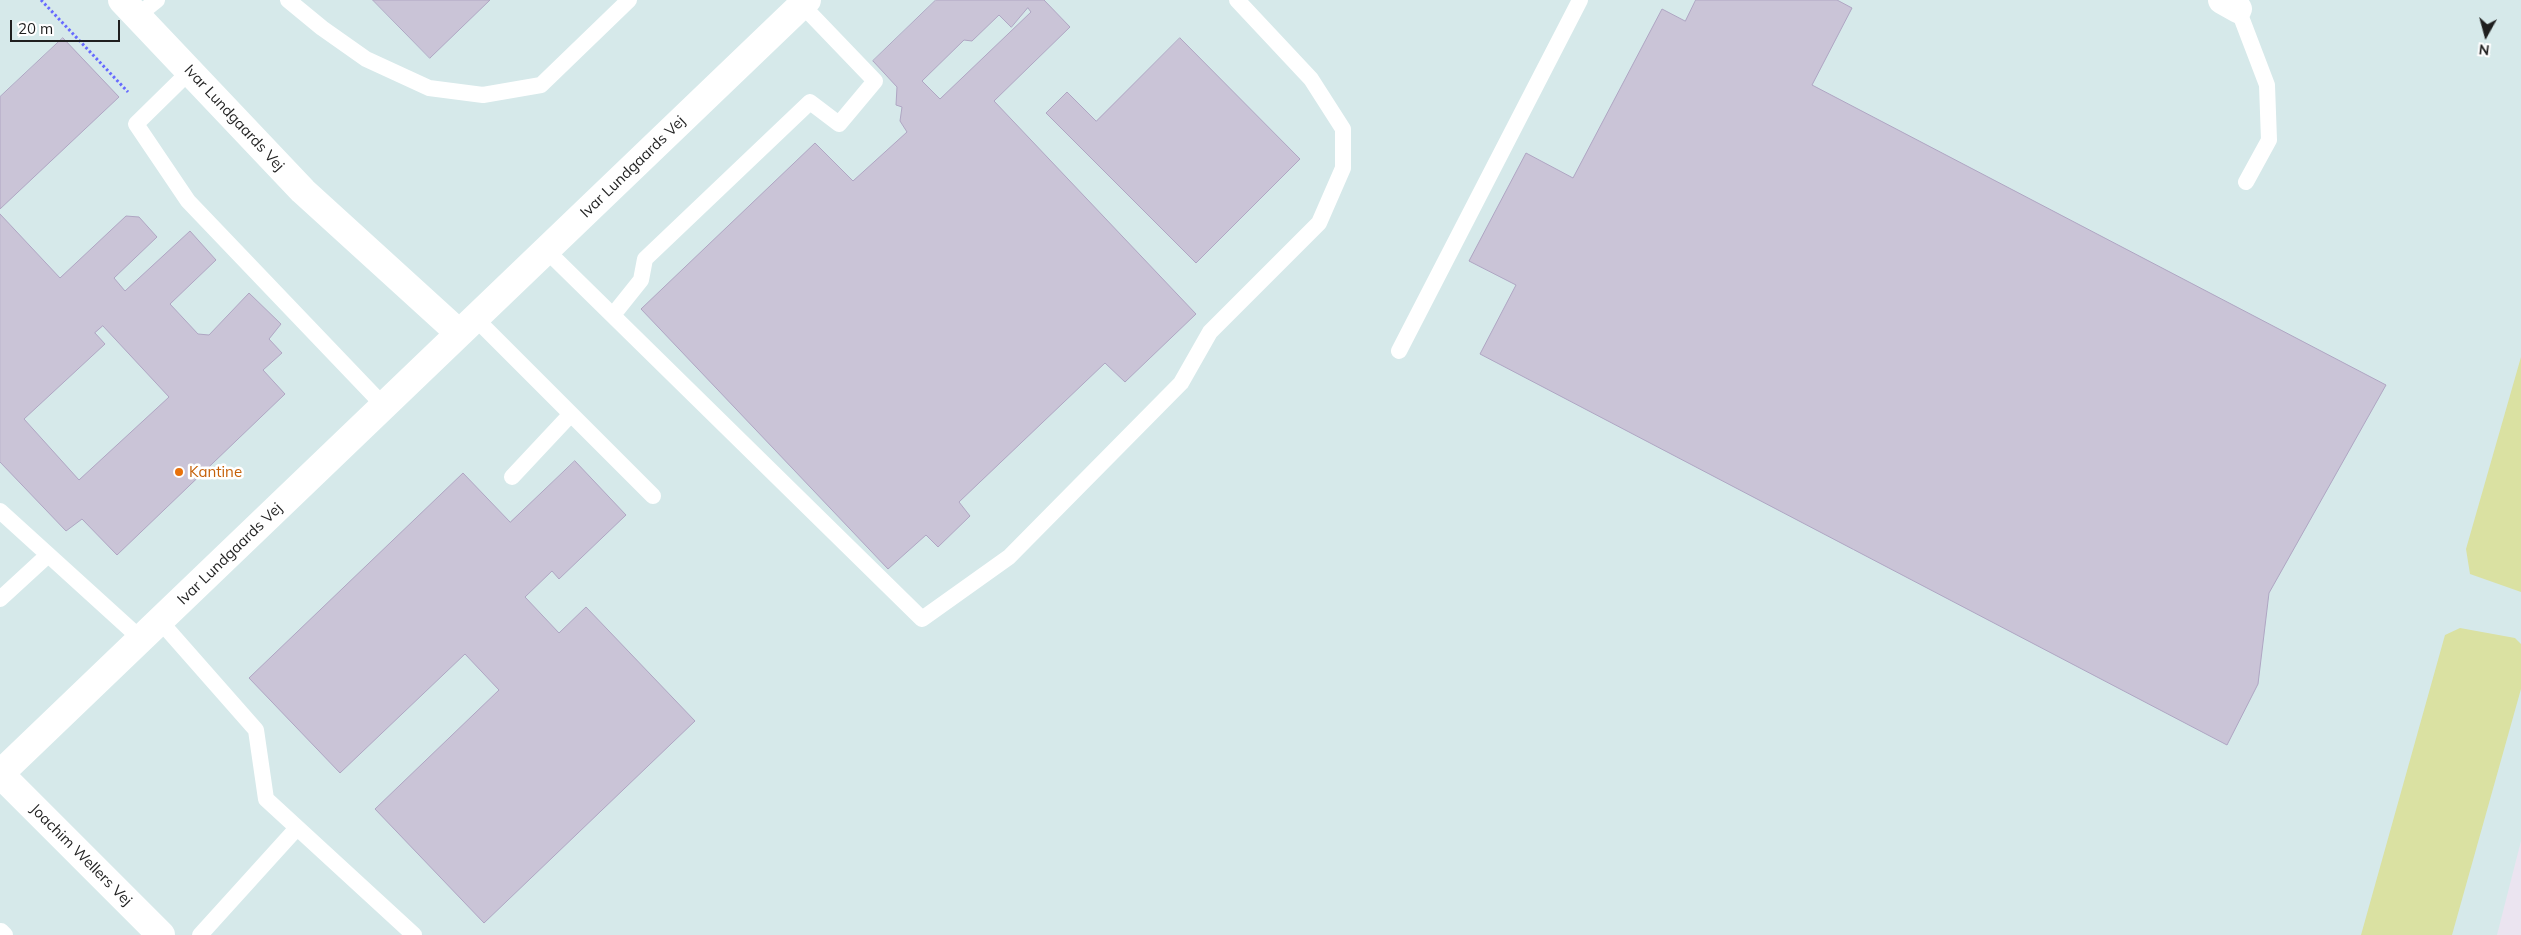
<!DOCTYPE html>
<style>
body{margin:0}
#map{position:relative;width:2521px;height:935px;overflow:hidden;background:#ebe4f0;font-family:Mulish,sans-serif}
canvas{display:block}
.north{position:absolute;left:2461px;top:10px;width:50px;height:50px;-webkit-text-stroke:4px #fff;paint-order:stroke;rotate:187deg;font-size:14px;font-weight:700;line-height:20px;text-align:center;color:#1f1f1f}
.north::after{content:'';display:block;margin:auto;width:18px;height:22px;background:#1f1f1f;clip-path:polygon(50% 0,100% 100%,50% 72%,0 100%)}
.scale{position:absolute;left:10px;top:20px;width:110px;height:22px;box-sizing:border-box;border:2px solid #1f1f1f;border-top:0;padding-left:6px;font-size:15px;line-height:18px;white-space:nowrap;color:#1f1f1f;-webkit-text-stroke:4px #fff;paint-order:stroke}
</style>
<div id="map">
<canvas width="2521" height="935"></canvas>
<div class="north">N</div>
<div class="scale">20 m</div>
</div>
<script>
const context = document.querySelector('canvas').getContext('2d');
context.lineJoin = 'round';
function fillPath(path, color) { context.fillStyle = color; context.fill(path, 'evenodd'); }
function trace(path, color, width, dash) { context.strokeStyle = color; context.lineWidth = width; context.lineCap = dash ? 'butt' : 'round'; context.setLineDash(dash || []); context.stroke(path); }
function label(font, color, halo, rows, align = 'center') {
  context.font = font + ' Mulish,sans-serif'; context.lineWidth = 5; context.setLineDash([]); context.textBaseline = 'middle'; context.strokeStyle = halo; context.fillStyle = color; for (const [text, x, y, turn = 0] of rows) {
    context.save(); context.translate(x, y); context.rotate((+turn || 0) * Math.PI / 180); context.textAlign = isNaN(turn) ? turn : align; if (halo) context.strokeText(text, 0, 0); context.fillText(text, 0, 0); context.restore();
  }
}
const industrial = new Path2D(`
 M0,0h2521v841l-24,94h-2497z`);
const water = new Path2D(`
 M2521,357v235l-51,-18 -4,-25z
 M2460,628l55,10 6,6v45l-69,246h-91l84,-300z`);
const building = new Path2D(`
 M373,0h117l-60,58z
 M936,0h108l26,27 -76,74 202,213 -71,68 -20,-19 -146,139 11,14 -32,31 -12,-12 -38,34 -247,-260 174,-166 38,38 54,-49 -7,-11 2,-14 -6,-2 1,-18 -24,-26zM1028,8l3,4 -91,87 -18,-18 42,-41 8,1 27,-26 12,12z
 M1696,0h141l15,8 -40,77 574,300 -117,208 -11,91 -31,61 -747,-391 36,-69 -47,-24 57,-108 47,25 89,-169 23,12z
 M63,38l56,59 -119,112v-112z
 M1180,38l120,121 -104,104 -150,-150 21,-21 29,29z
 M0,214l60,64 66,-62 13,1 18,20 -43,41 11,13 65,-60 26,29 -46,44 28,30 11,1 40,-42 32,31 -12,15 13,14 -19,17 22,24 -168,161 -35,-36 -16,12 -66,-69zM103,326l66,71 -90,83 -55,-61 81,-75 -10,-11z
 M575,461l51,54 -67,64 -7,-8 -27,26 34,36 27,-26 109,114 -211,202 -109,-114 124,-119 -34,-36 -125,119 -91,-95 214,-205 47,49z`);
const path = new Path2D(`
 M41,0l87,92`);
const service = new Path2D(`
 M288,0l34,28 44,31 63,29 54,7 58,-10 88,-85
 M2240,2l-2,7 29,76 2,55 -23,42
 M137,16l20,-16
 M190,71l-54,53 52,77 196,205
 M546,250l376,369 87,-62 172,-174 29,-51 109,-109 24,-55v-39l-32,-50 -74,-79
 M613,315l28,-35 4,-21 165,-157 29,22 36,-43 -73,-76
 M475,318l178,178
 M1399,351l181,-351
 M512,477l59,-63
 M0,511l141,128
 M0,599l48,-44
 M160,621l96,109 10,69 148,136
 M1,931l4,4
 M200,935l97,-107`);
const minor = new Path2D(`
 M122,0l181,191 156,142
 M2222,0l16,9
 M0,774l807,-774
 M0,774l161,161`);
const markers = [
 [179,472,5,"#e8710a"]
];
const streetNames = [
 ["Ivar Lundgaards Vej",234,118,47],
 ["Ivar Lundgaards Vej",633,167,-44],
 ["Ivar Lundgaards Vej",230,554,-44],
 ["Joachim Wellers Vej",81,855,45]
];
const foodNames = [
 ["Kantine",189,472]
];
fillPath(industrial, '#d6e9ea');
fillPath(water, '#dae1a2');
fillPath(building, '#cac4d7');
trace(building, '#afa6c3', 1);
trace(path, '#676aff', 3, [2.5, 2.5]);
trace(service, '#fff', 16);
trace(minor, '#fff', 28);
for (const [x, y, r, color] of markers) { const dot = new Path2D(); dot.arc(x, y, r, 0, 2 * Math.PI); context.fillStyle = color; context.fill(dot); trace(dot, '#fff', 2); }
label('15px', '#1f1f1f', '#fff', streetNames);
label('15px', '#c56008', '#fff', foodNames, 'left');
</script>
